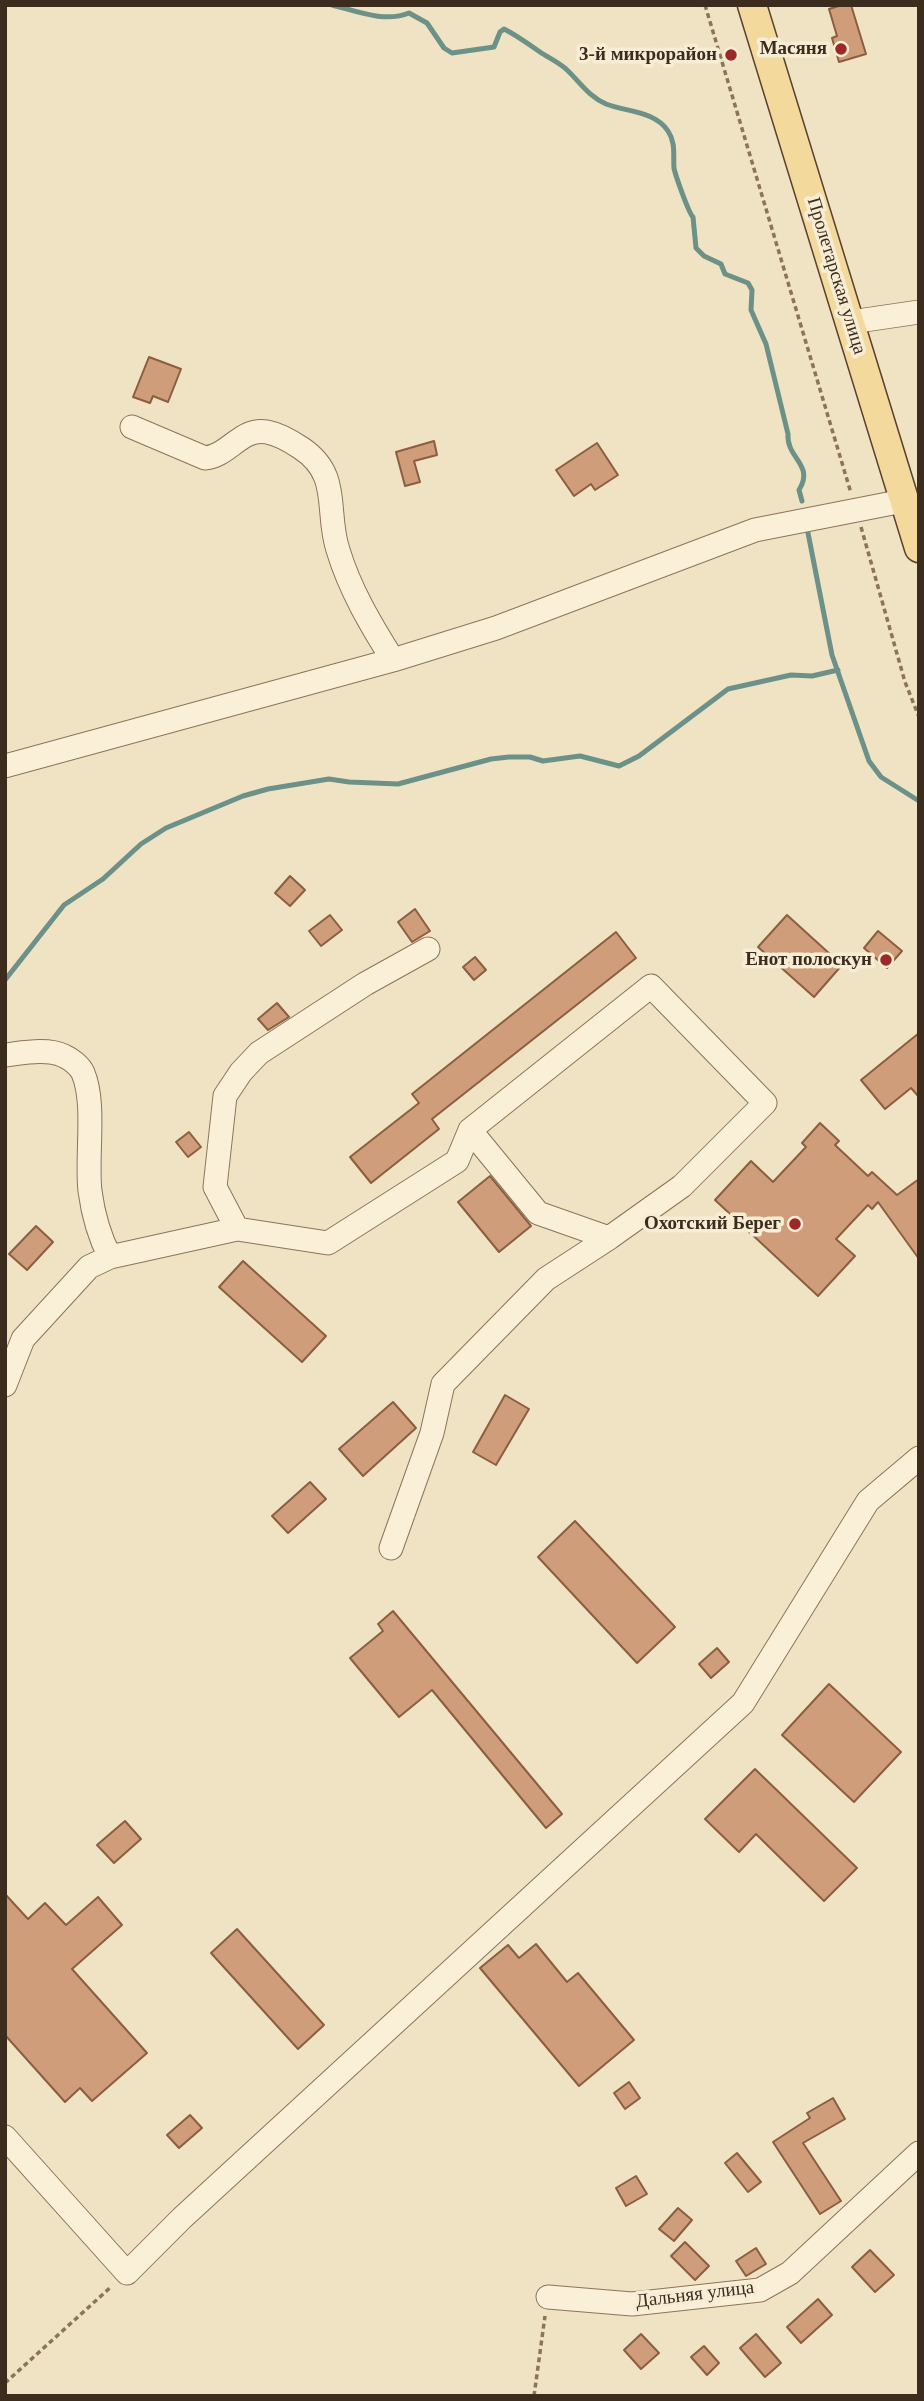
<!DOCTYPE html>
<meta charset="utf-8">
<style>
body{margin:0}
#map{position:relative;width:924px;height:2401px;overflow:hidden;background:#f0e3c4;font-family:Georgia,serif}
canvas{display:block}
.frame{position:absolute;inset:0;border:7px solid #3b2c1e;pointer-events:none}
</style>
<div id="map">
<canvas width="924" height="2401"></canvas>
<div class="frame"></div>
</div>
<script>
const context = document.querySelector('canvas').getContext('2d');
context.lineJoin = 'round';
function trace(path, color, width, dash) { context.strokeStyle = color; context.lineWidth = width; context.lineCap = dash ? 'butt' : 'round'; context.setLineDash(dash || []); context.stroke(path); }
function fillPath(path, color) { context.fillStyle = color; context.fill(path, 'evenodd'); }
function label(font, color, halo, rows, align = 'center') {
  context.font = font + ' Georgia,serif'; context.lineWidth = 7; context.setLineDash([]); context.textBaseline = 'middle'; context.strokeStyle = halo; context.fillStyle = color; for (const [text, x, y, turn = 0] of rows) {
    context.save(); context.translate(x, y); context.rotate((+turn || 0) * Math.PI / 180); context.textAlign = isNaN(turn) ? turn : align; if (halo) context.strokeText(text, 0, 0); context.fillText(text, 0, 0); context.restore();
  }
}
const stream = new Path2D(`
 M332,5c24,6 53,18 77,8l18,10 17,25 8,5 42,-6 6,-15 4,-3c14,7 24,15 36,23 9,6 18,10 26,17 14,13 22,27 40,35 21,8 49,7 62,27 8,12 5,24 6,37 1,6 15,46 19,49l3,31 8,8 17,8 4,10 23,9 4,7 -1,20 15,34 22,90c-2,24 27,31 11,56l3,11
 M808,533l24,122 37,106 12,16 38,24
 M5,980l59,-75 39,-26 38,-35 25,-16 77,-32 25,-7 61,-10 20,3 49,2 93,-25 18,-2h21l13,4 37,-5 39,10 20,-10 89,-67 63,-14 21,1 26,-6`);
const building = new Path2D(`
 M842,5h9l15,49 -27,8 -7,-24 5,-2 -8,-27z
 M149,357l32,12 -13,33 -15,-6 -3,7 -17,-6z
 M434,441l3,14 -23,6 6,21 -15,4 -9,-34z
 M597,443l21,32 -23,15 -4,-6 -17,12 -18,-26z
 M290,876l15,14 -15,16 -15,-13z
 M415,909l15,22 -18,11 -14,-20z
 M330,915l12,15 -21,16 -12,-15z
 M787,915l55,50 -28,32 -56,-50z
 M878,931l24,20 -15,17 -23,-20z
 M616,932l20,26 -204,161 7,10 -68,54 -21,-26 69,-54 -7,-9z
 M475,957l11,13 -12,10 -11,-13z
 M277,1003l12,14 -21,13 -10,-11z
 M919,1033v64l-8,-9 -26,21 -24,-29z
 M820,1123l19,18 -4,4 33,31 4,-4 25,23 22,-16v80l-41,-57 -6,7 -4,-4 -32,34 19,17 -37,40 -103,-96 36,-39 22,21 33,-35 -4,-4z
 M189,1132l12,15 -13,10 -12,-15z
 M490,1176l41,50 -32,26 -41,-50z
 M36,1226l17,16 -26,28 -18,-16z
 M243,1261l83,75 -24,26 -83,-75z
 M505,1395l24,14 -33,56 -23,-13z
 M393,1402l23,26 -53,48 -24,-27z
 M310,1482l16,17 -38,34 -16,-17z
 M575,1521l100,106 -38,36 -99,-106z
 M393,1611l169,203 -16,14 -114,-138 -33,27 -49,-59 33,-27 -5,-7z
 M717,1648l12,14 -18,16 -12,-14z
 M829,1684l72,68 -47,50 -72,-67z
 M755,1769l102,99 -33,33 -68,-67 -17,18 -34,-33z
 M125,1821l16,18 -27,24 -17,-18z
 M5,1894l23,25 17,-16 21,22 32,-28 24,28 -50,44 75,84 -55,48 -12,-13 -15,14 -60,-67z
 M237,1929l87,96 -26,24 -87,-96z
 M536,1944l31,38 11,-9 56,67 -55,46 -99,-118 28,-23 11,13z
 M629,2082l11,16 -15,11 -11,-16z
 M833,2098l12,21 -42,24 38,58 -21,13 -47,-72 37,-24 -3,-5z
 M190,2115l12,13 -23,20 -12,-13z
 M737,2153l24,29 -13,10 -23,-29z
 M636,2176l11,18 -21,12 -10,-18z
 M678,2208l14,12 -18,21 -15,-12z
 M685,2242l24,24 -14,14 -24,-24z
 M756,2248l10,16 -20,12 -10,-15z
 M870,2250l24,25 -19,17 -23,-25z
 M818,2299l14,16 -31,28 -14,-16z
 M641,2334l18,19 -18,16 -17,-19z
 M756,2334l25,29 -16,14 -25,-29z
 M704,2346l15,17 -12,12 -16,-18z`);
const path = new Path2D(`
 M705,5l146,488
 M861,527l44,155 14,35
 M5,2383l107,-97
 M534,2396l11,-80`);
const minor = new Path2D(`
 M851,322l68,-10
 M132,427l73,31c24,-2 36,-31 62,-26 11,2 25,10 34,16 41,27 24,63 37,102 12,40 33,75 55,110
 M5,766l388,-106 103,-32 259,-98 148,-29
 M5,1055c18,-2 42,-7 59,1 7,3 16,10 19,17 13,30 3,84 7,118 3,23 9,45 20,66l127,-28 91,14 129,-82 13,-31 181,-144 114,117 -83,83 -73,52 -71,-25 -68,-83
 M237,1229l-22,-42 10,-91 16,-24 18,-19 106,-69 63,-35
 M5,1385l18,-46 66,-72 21,-10
 M391,1548l41,-115 11,-49 103,-105 63,-41
 M5,2137l122,136 55,-55 561,-515 125,-202 51,-43
 M548,2297l84,7 128,-14 30,-17 129,-120`);
const major = new Path2D(`
 M752,5l167,543`);
const markers = [
 [841,49,7,"#9c2828"],
 [731,55,7,"#9c2828"],
 [886,960,7,"#9c2828"],
 [795,1224,7,"#9c2828"]
];
const poiNames = [
 ["Масяня",827,49],
 ["3-й микрорайон",717,55],
 ["Енот полоскун",872,960],
 ["Охотский Берег",781,1224]
];
const streetNames = [
 ["Пролетарская улица",836,276,73],
 ["Дальняя улица",695,2295,-7]
];
trace(stream, '#6c9188', 5);
fillPath(building, '#cf9d79');
trace(building, '#8b5e3f', 2);
trace(minor, '#8b745a', 25);
trace(major, '#59422e', 31);
trace(path, '#8b745a', 3.5, [5, 3.5]);
trace(minor, '#faf0d8', 23);
trace(major, '#f3d99c', 28);
for (const [x, y, r, color] of markers) { const dot = new Path2D(); dot.arc(x, y, r, 0, 2 * Math.PI); context.fillStyle = color; context.fill(dot); trace(dot, '#f7edd4', 2.5); }
label('bold 19px', '#3b2c1e', '#f7edd4', poiNames, 'right');
label('19px', '#3b2c1e', '#f7edd4', streetNames);
</script>
